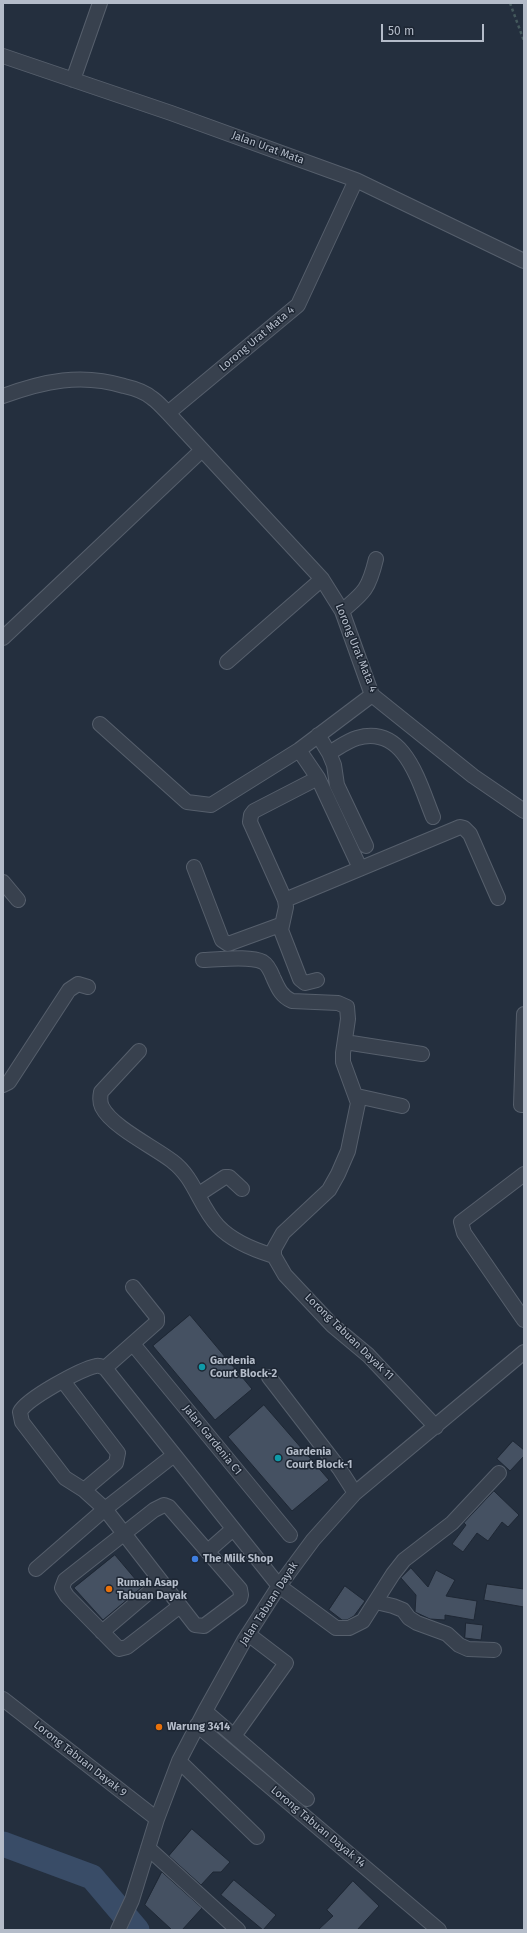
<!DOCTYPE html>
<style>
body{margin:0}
#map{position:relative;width:527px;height:1933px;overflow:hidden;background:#242f3e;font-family:"Fira Sans",sans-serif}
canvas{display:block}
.frame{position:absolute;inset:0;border:4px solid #b4bcc9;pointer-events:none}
.scale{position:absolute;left:381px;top:24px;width:103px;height:18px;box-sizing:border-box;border:2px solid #b4bcc9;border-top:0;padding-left:5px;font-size:12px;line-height:14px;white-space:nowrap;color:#b4bcc9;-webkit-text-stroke:3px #1d2633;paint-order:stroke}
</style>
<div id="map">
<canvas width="527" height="1933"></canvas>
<div class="frame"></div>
<div class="scale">50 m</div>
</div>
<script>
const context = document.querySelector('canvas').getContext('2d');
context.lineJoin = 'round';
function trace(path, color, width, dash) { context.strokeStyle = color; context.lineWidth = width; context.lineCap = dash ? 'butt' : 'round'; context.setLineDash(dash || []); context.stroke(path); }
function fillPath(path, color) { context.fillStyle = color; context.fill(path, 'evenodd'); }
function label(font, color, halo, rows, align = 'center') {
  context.font = font + ' "Fira Sans",sans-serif'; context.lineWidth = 3; context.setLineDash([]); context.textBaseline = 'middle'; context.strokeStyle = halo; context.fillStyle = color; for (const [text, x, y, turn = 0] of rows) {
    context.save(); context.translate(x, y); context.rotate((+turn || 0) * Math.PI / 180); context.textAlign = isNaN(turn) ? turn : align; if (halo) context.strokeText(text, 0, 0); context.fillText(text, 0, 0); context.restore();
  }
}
const river = new Path2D(`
 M3,1844l89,33 45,53`);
const building = new Path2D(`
 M190,1315l62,74 -37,31 -62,-74z
 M264,1405l65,75 -37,31 -64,-74z
 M513,1441l11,9v6l-14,15 -13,-12z
 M494,1491l25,24 -11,12 -6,-5 -14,19 -11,-8 -14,19 -11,-8 14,-19 -2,-2z
 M115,1555l27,32 -39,33 -29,-32z
 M411,1568l17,19 8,-17 19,10 -9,16 31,5 -3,19 -29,-5v5l-15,-1 -15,-7 1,-17 -15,-17z
 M487,1584l37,5v18l-40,-7z
 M345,1586l20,15 -11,15 -7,4h-5l-13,-10z
 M466,1623l17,2 -2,15 -16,-2z
 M192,1829l38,33 -9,10h-8l-12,13 -32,-29z
 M162,1872l40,36 -20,22h-10l-27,-25z
 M234,1880l42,35 -13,15 -42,-35z
 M353,1881l26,25 -22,24h-39l15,-14 -6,-6z`);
const path = new Path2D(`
 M510,3l14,38`);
const minor = new Path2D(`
 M3,56l168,57 185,67 168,81
 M73,80l27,-77
 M356,180l-58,125 -130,108 154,166 20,32 30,84 101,81 51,35
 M3,396c41,-15 78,-23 121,-10 9,2 21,6 28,12 6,4 11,10 16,15
 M342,611c23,-19 27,-23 34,-52
 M3,638l199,-188
 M227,662l95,-83
 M100,724l87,78 24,3 88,-55 73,-55
 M318,735l11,18c9,-5 18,-12 28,-15 48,-14 62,45 76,79
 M299,750l19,28 42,90
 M329,753l5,12 3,20 29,61
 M194,867l28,73 6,4 52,-19
 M3,882l15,18
 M285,900l175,-73 4,1 6,6 28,64
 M203,960c15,0 46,-5 60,2 5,3 8,10 10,15 5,11 8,19 19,24l46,2 9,4 1,12 -5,34v9l15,41 -10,48 -10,23 -9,16 -46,43 -9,16v7l11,19 47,50 36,30 68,72
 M317,980l-12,3 -5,-4 -19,-49 5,-23 -1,-7 -35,-78 1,-7 3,-4 64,-33
 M524,1014l-3,91h3
 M345,1042l77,12
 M139,1051l-38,41c-1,5 -1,11 1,15 10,20 52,40 70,54 23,17 27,45 46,65 14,15 36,24 56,30
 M3,1085l6,-3 60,-92 9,-6 10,3
 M357,1096l45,10
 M524,1174l-63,48 3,11 60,87
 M199,1194l26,-17h4l13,12
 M133,1344l157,191
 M105,1368l52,-46v-5l-24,-30
 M269,1377l70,91 16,25
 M63,1381l55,72 -2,10 -32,27
 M208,1551l25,-22
 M36,1569l69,-60 69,-54
 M376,1602l17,4 10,4 6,8 8,5 30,11 12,11 9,4 26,1
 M180,1606l-53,41 -8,2 -52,-53 -5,-8 3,-8 89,-70 10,-5 5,2 71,82 1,6 -1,4 -36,27 -9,-1 -90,-116 -21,-19 -19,-12 -43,-56 -2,-10c6,-13 61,-43 76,-46 4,-1 6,1 9,2l174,218 57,42h13l14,-7 30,-47 11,-14 48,-37 47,-50
 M102,1632l59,-50
 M3,1699l154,120
 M205,1711l102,88
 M197,1725l242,205
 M234,1736l52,-73 -38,-29
 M179,1761l78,76
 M148,1848l90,82
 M118,1930l14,-30 25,-81 22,-58 26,-50 40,-72 34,-53 34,-46 42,-47 169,-141`);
const markers = [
 [202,1367,4,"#0f9aa8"],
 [278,1458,4,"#0f9aa8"],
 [195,1559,4,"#3f7fe0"],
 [109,1589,4,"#e8710a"],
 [159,1727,4,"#e8710a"]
];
const streetNames = [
 ["Jalan Urat Mata",268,148,20],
 ["Lorong Urat Mata 4",257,339,-40],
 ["Lorong Urat Mata 4",356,648,68],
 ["Lorong Tabuan Dayak 11",349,1337,44],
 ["Jalan Gardenia C1",212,1440,51],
 ["Jalan Tabuan Dayak",269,1604,-57],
 ["Lorong Tabuan Dayak 9",80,1759,38],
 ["Lorong Tabuan Dayak 14",318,1827,40]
];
const poiNames = [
 ["Gardenia",210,1361],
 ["Court Block-2",210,1374],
 ["Gardenia",286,1452],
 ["Court Block-1",286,1465],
 ["The Milk Shop",203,1559],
 ["Rumah Asap",117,1583],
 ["Tabuan Dayak",117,1596],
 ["Warung 3414",167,1727]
];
trace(river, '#394c67', 25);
fillPath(building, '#455162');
trace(building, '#1f2835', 1);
trace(minor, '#565f6c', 16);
trace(path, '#44595c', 2.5, [3, 3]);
trace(minor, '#38414e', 14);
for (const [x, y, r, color] of markers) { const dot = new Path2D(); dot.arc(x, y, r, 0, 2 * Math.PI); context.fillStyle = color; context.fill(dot); trace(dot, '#1d2633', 1.5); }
label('11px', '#b4bcc9', '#1d2633', streetNames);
label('bold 11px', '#b4bcc9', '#1d2633', poiNames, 'left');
</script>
